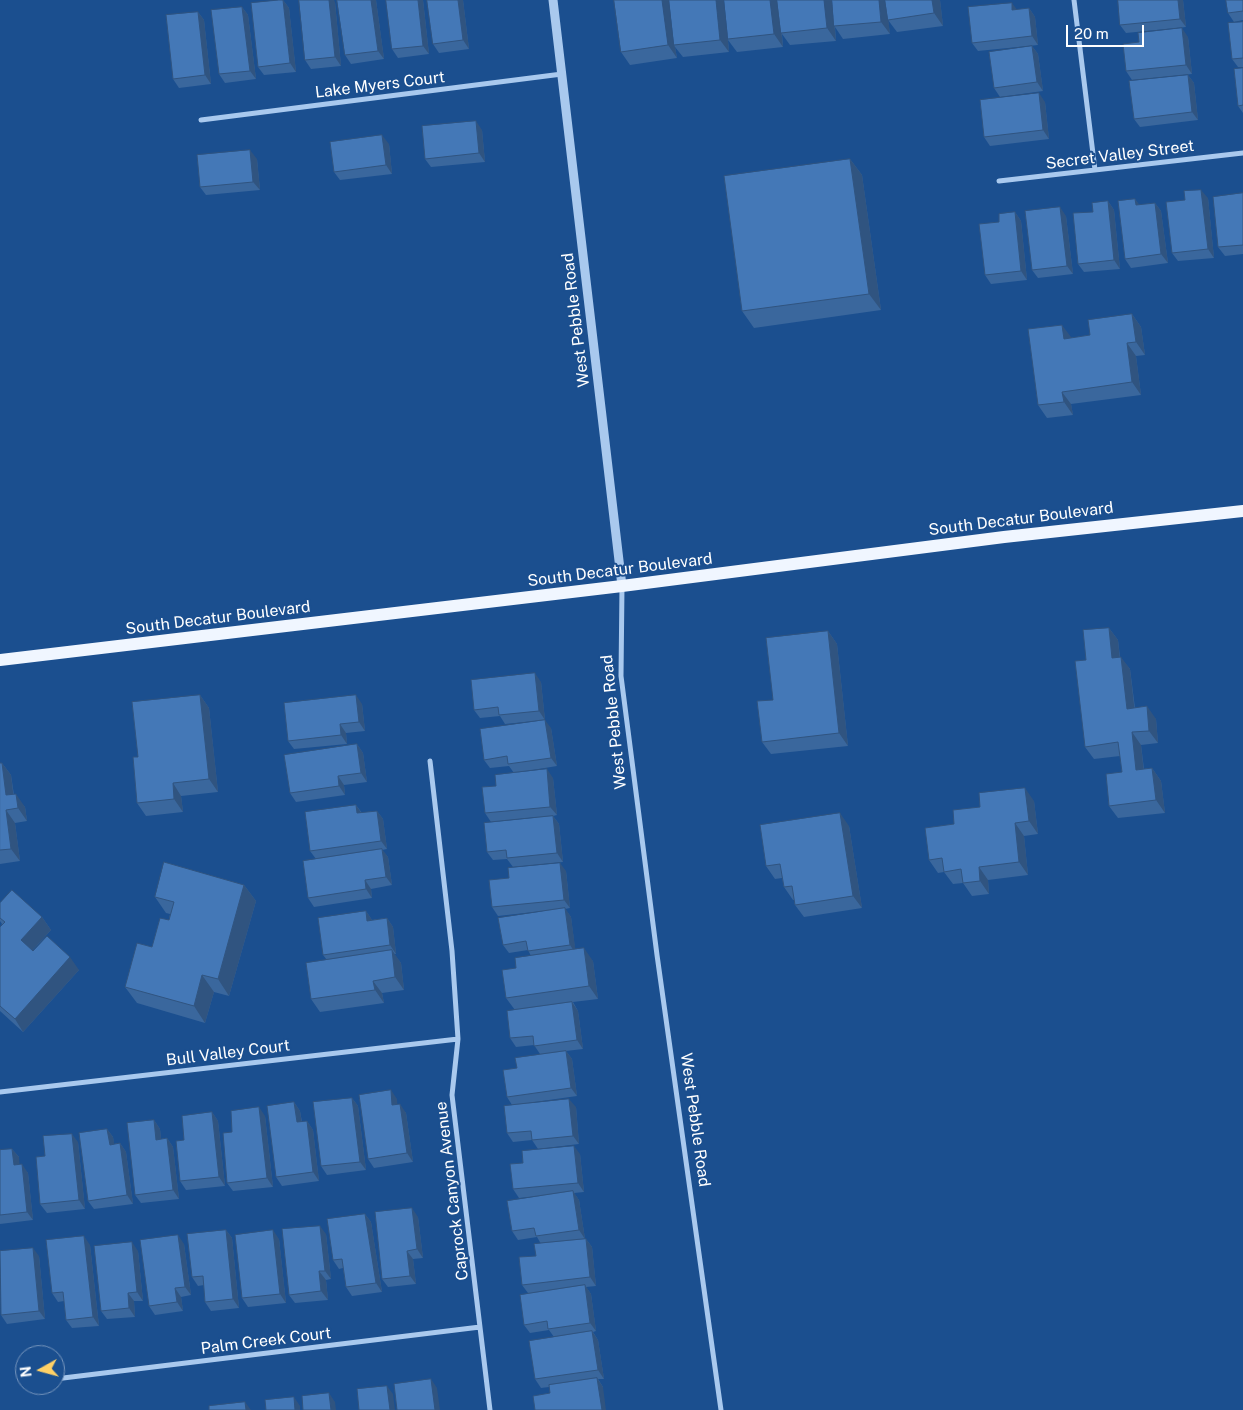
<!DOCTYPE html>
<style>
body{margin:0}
#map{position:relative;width:1243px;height:1410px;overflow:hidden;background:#1b4f8f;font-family:"Public Sans",sans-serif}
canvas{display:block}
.north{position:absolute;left:15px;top:1345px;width:50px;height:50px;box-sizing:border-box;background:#1b4f8f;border:1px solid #7695bc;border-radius:50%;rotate:263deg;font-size:14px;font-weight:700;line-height:20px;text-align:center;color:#fff}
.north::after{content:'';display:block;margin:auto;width:18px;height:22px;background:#ffd166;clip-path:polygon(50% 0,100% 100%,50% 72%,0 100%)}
.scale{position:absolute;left:1066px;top:25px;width:78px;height:22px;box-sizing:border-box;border:2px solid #fff;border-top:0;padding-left:6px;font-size:15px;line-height:18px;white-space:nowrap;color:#fff;-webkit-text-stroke:4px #1b4f8f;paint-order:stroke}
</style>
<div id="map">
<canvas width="1243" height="1410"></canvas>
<div class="north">N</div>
<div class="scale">20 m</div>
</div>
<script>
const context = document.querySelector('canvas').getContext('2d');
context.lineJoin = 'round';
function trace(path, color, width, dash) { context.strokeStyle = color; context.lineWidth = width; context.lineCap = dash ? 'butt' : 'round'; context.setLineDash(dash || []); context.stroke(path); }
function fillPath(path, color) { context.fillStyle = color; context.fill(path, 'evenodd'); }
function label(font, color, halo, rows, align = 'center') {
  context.font = font + ' "Public Sans",sans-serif'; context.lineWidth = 4; context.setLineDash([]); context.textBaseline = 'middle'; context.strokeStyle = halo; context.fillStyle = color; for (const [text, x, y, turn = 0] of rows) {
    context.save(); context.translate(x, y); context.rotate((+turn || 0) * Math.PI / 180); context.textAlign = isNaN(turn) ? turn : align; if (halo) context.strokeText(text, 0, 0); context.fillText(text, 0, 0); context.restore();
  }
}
const minor = new Path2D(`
 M1074,0l21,170
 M201,120l361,-46
 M999,181l244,-28
 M622,587l-1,89 36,279 64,455
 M430,761l22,190 6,88 -6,56 38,315
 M0,1092l458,-53
 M55,1379l425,-52`);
const tertiary = new Path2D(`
 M553,0l69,586`);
const primary = new Path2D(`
 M0,660l622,-74 382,-49 239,-26`);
const wall = new Path2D(`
 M283,0l6,8 7,64 -32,3 -6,-8z
 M376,0l8,59 -33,5 -6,-9z
 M386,0h37l6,54 -31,4 -6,-9z
 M427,0h36l6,49 -30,4 -6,-9z
 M940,0l3,26 -46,6 -9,-12 2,14 -47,5 -8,-12 1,14 -46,4 -8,-11 1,13 -46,5 -9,-12 1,12 -46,5 -8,-10 2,11 -47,7 -9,-13z
 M1118,0h65l3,27 -60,6 -6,-8z
 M1243,0v20l-9,2 -6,-9z
 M335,2l6,64 -30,3 -6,-9z
 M242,7l6,8 8,64 -31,4 -6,-9z
 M1029,8l6,9 3,28 -60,6 -6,-8 45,-33z
 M198,12l6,8 7,64 -32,4 -6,-9z
 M1243,22v45h-5l-6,-8z
 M1188,37l4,37 -60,6 -6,-9 13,-29z
 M1032,46l6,8 5,37 -43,6 -6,-9z
 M1243,68v45l-5,-7z
 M1188,75l6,8 4,37 -58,7 -6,-8z
 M1045,102l4,37 -59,7 -6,-9z
 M482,130l3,32 -54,5 -6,-8z
 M389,144l3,30 -52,6 -6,-8z
 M257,159l3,31 -54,5 -6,-8z
 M850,159l12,16 19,135 -127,18 -12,-17z
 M1243,193v61l-18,2 -7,-9z
 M1208,198l6,60 -36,3 -6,-8z
 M1135,199l4,6 16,-2 6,8 7,52 -37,5 -6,-9z
 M1108,201l6,9 6,59 -36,3 -6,-8 15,-52z
 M1015,212l6,9 6,59 -36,4 -6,-9 14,-53z
 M1066,216l7,58 -35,4 -6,-8z
 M1132,314l9,13 4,28 -9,1 5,39 -70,9 2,11 -26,3 -9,-13 33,-67 19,-3z
 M1109,628l9,12 2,17 10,12 5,39 21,11 2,24 -17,2 3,24 8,-1 9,13 4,32 -47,5 -9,-12 13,-34 -2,-16 -26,3 -9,-12 1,-87z
 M828,631l9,13 11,102 -77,8 -9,-12 11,-42z
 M541,682l4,38 -40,4 -5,-8 -20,2 -6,-8z
 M200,695l9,13 9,84 -37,4 2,16 -37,4 -9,-13 1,-46z
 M362,704l3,27 -19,2 1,11 -53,5 -6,-8z
 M551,728l6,38 -43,7 -5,-7 -19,2 -6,-8z
 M357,744l6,9 4,29 -23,3 1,10 -49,7 -6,-9z
 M0,762v1h2l9,12 3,20 11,12 2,14 -12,2 5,38 -20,3z
 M553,778l4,37 -4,1 6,8 4,38 -50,5 -6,-8 -14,1 -6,-8 50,-35 -46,5 -6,-9 11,-27z
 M1034,801l4,33 -14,2 4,39 -40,5 1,14 -17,2 -9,-13 -10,1 -9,-12 -6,1 -9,-13 25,-36z
 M356,805l6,8 15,-2 6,8 4,30 -5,1 6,7 4,28 -21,4 1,9 -58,9 -6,-9 8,-39 -6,-8z
 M849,826l13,82 -58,9 -9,-12 -1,-5h-1l-9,-13 -2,-9 -7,1 -9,-13z
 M566,871l4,37 -5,1 6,8 4,32 18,12 5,38 -25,3 5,9 5,38 -17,2 6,8 5,37 -49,7 48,4 3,37 -41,5 -6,-9 -19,2 -6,-9 5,-28 -5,-8 10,-29 23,-14 -6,-9 -18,2 -6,-9 5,-28 -9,-12 10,-30 15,-12 -3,-6 -19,3 -6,-8 40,-34 -45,5 -6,-9z
 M244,885l12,16 -27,95 -15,-4 -9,31 -68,-20 -12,-16 44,-67 1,-6 -4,-1 -11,-16z
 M0,903l42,14 9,13 -19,21 47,19 -56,62 -23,-21v-84l2,-3 -2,-3z
 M366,911l6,9 15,-2 6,9 3,27h-2l7,9 3,27 -22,3 2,10 -64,9 -9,-13 16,-39 -4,-5z
 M352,1098l6,8 8,64 -39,5 -6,-9z
 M397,1099v6l9,8 7,49 -39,6 -6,-9z
 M294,1102l6,9 2,11 5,-1 6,9 6,51 -37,5 -6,-9z
 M212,1112l6,9 7,65 -39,4 -6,-9 4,-41z
 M265,1116l8,71 -40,4 -6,-8 5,-51z
 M154,1120l6,9 1,10 6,-1 6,9 6,52 -38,4 -6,-8z
 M107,1129l6,8 1,7 6,-1 6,9 7,52 -39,5 -6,-8z
 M78,1142l7,67 -38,4 -7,-9 5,-48z
 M12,1149l7,8v8l9,8 5,47 -33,4v-74z
 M580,1154l4,38 -10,1 5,7 6,39 -11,1 12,-1 6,8 4,39 -10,1 5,7 5,37 -3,1 5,8 6,39h-6l5,8 -53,6 -1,-6 -8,1 -6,-9 19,-42 -5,-7 -19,3 -6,-8 4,-32 -6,-8 19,-41 -4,-7 -19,3 -6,-9 29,-35 -22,2 -6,-9 10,-26z
 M365,1214l6,8 11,70 -30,4 -6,-9 -3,-19 -4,1 -6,-9z
 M418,1217l5,41 -10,1 3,25 -28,3 -6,-8z
 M226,1230l6,8 7,70 -28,3 -6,-9 -1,-17 -6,1 -6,-9z
 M326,1234l5,45 -5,1 2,20 -33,3 -6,-8z
 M279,1239l7,64 -38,4 -6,-9z
 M184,1244l7,51 -10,2 2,14 -28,4 -6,-9z
 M90,1245l9,81 -27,2 -6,-8 -2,-19 -6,1 -6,-9z
 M138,1251l5,50h-9l1,16 -28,2 -6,-8z
 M39,1256l6,63 -38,5 -6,-9z`);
const shadedWall = new Path2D(`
 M283,0l6,8 7,64 -6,-9z
 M329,0h5l1,2 6,64 -6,-9z
 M371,0h5l8,59 -6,-8z
 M418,0h5l6,54 -6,-8z
 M458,0h5l6,49 -6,-9z
 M662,0h7l5,45 1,2 2,11 -9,-13z
 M716,0h8l5,52 -9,-12z
 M770,0h8l5,47 -9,-13z
 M824,0h8l4,41 -9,-13z
 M879,0h7l4,34 -9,-12z
 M932,0h8l3,26 -9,-13z
 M1178,0h5l3,27 -6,-8z
 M1012,3l6,8 -6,-1z
 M242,7l6,8 8,64 -6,-8z
 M1029,8l6,9 3,28 -6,-9z
 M198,12l6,8 7,64 -6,-9z
 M1182,28l6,9 4,37 -6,-9z
 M1032,46l6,8 5,37 -6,-9z
 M1188,75l6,8 4,37 -6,-8z
 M1039,93l6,9 4,37 -6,-9z
 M476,121l6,9 3,32 -6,-9z
 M382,135l7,9 3,30 -6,-9z
 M250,150l7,9 3,31 -7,-8z
 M850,159l12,16 19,135 -12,-16z
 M1201,190l7,8 6,60 -6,-9z
 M1135,199l6,8 -5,-2z
 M1108,201l6,9 6,59 -6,-9z
 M1155,203l6,8 7,52 -7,-9z
 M1060,207l6,9 7,58 -6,-8z
 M1015,212l6,9 6,59 -6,-9z
 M1132,314l9,13 4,28 -9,-13z
 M1062,325l9,12 2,15 -9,-13z
 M1127,343l9,13 5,39 -9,-13z
 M1062,392l9,12 2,11 -9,-13z
 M1109,628l9,12 3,30 -9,-12z
 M828,631l9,13 11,102 -9,-13z
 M1121,657l9,12 6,53 -9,-13z
 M535,673l6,9 4,38 -6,-9z
 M200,695l9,13 9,84 -9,-13z
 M356,695l6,9 3,27 -6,-9z
 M1147,706l9,13 2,24 -9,-12z
 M545,720l6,8 6,38 -6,-8z
 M340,724l6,9 1,11 -6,-9z
 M1132,732l9,13 4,37 -9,-12z
 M357,744l6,9 4,29 -6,-9z
 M2,763l9,12 4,33 -9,-13z
 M1152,768l9,13 4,32 -9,-13z
 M547,769l6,9 4,37 -7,-8z
 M338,776l6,9 1,10 -6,-9z
 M173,783l8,13 2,16 -9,-13z
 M1025,788l9,13 4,33 -9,-13z
 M16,794l9,13 2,14 -9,-13z
 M356,805l6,9 -5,-1z
 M6,810l9,13 5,38 -9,-12z
 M377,811l6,8 4,30 -6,-8z
 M840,813l9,13 13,82 -9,-12z
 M553,816l6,8 4,38 -6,-9z
 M1015,823l9,13 4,39 -9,-13z
 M382,849l6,8 4,28 -6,-8z
 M560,863l6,8 4,37 -6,-8z
 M979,867l9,13 1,14 -9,-13z
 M365,880l6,9 1,9 -6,-9z
 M244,885l12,16 -27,95 -11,-17z
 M565,908l6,9 5,37 -6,-9z
 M366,911l6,9 1,10 -6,-9z
 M42,917l9,13 -21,23 -9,-13z
 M387,918l6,9 3,27 -6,-9z
 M584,948l9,13 5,38 -9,-13z
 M392,950l9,13 3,27 -9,-13z
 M70,957l9,13 -56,62 -8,-13z
 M202,975l12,17 -9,31 -11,-17z
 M373,981l9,12 2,10 -9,-13z
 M572,1002l6,9 5,38 -6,-9z
 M566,1051l6,8 5,37 -6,-8z
 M391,1090l6,9 1,15 -6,-9z
 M352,1098l6,8 8,64 -6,-8z
 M569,1099l7,8 3,37 -6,-8z
 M294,1102l6,9 3,20 -6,-9z
 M400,1104l6,9 7,49 -6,-9z
 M259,1107l6,9 8,71 -6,-9z
 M212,1112l6,9 7,65 -6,-9z
 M154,1120l6,9 2,19 -6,-8z
 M307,1121l6,9 6,51 -6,-9z
 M107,1129l6,8 3,16 -6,-8z
 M72,1134l6,8 7,67 -6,-9z
 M167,1138l6,9 6,52 -6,-9z
 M120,1143l6,9 7,52 -6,-9z
 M574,1146l6,8 4,38 -6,-9z
 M12,1149l7,8 1,17 -6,-9z
 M22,1164l6,9 5,47 -6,-8z
 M573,1191l6,9 6,39 -6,-9z
 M412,1208l6,9 5,41 -6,-9z
 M365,1214l6,8 11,70 -6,-9z
 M320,1226l6,8 5,45 -6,-8z
 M226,1230l6,8 7,70 -6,-9z
 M273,1230l6,9 7,64 -6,-9z
 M178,1235l6,9 7,51 -6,-8z
 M84,1236l6,9 9,81 -6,-9z
 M586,1239l6,8 4,39 -6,-9z
 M132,1242l6,9 5,50 -6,-9z
 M33,1248l6,8 6,63 -6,-8z
 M407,1251l6,8 3,25 -6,-8z
 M319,1271l7,9 2,20 -7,-9z
 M585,1285l6,9 5,37 -6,-8z
 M175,1288l6,9 2,14 -6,-9z
 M128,1293l6,8 1,16 -6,-9z
 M592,1331l6,9 6,39 -6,-9z
 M597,1378l6,9 3,23h-4z
 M431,1379l6,9 3,22h-5z
 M387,1386l6,8 2,16h-5z
 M329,1393l6,9 1,8h-5z
 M294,1397l6,9v4h-5z
 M245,1402l6,8h-5z`);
const building = new Path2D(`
 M279,0h4l7,63 -32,4 -7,-64z
 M299,0h30l6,57 -30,3z
 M337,0h34l7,51 -33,4z
 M386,0h32l5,46 -31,3z
 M427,0h31l5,40 -30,4z
 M614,0h48l6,45 -47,7z
 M669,0h47l4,40 -46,5z
 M724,0h46l4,34 -46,5z
 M777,0h47l3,28 -46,5z
 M832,0h47l2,22 -47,4z
 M885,0h47l2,13 -46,7z
 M1118,0h60l2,19 -60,6z
 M1226,0h17v11l-15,2z
 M1012,3v7l17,-2 3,28 -60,7 -4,-36z
 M242,7l8,64 -31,3 -8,-64z
 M198,12l7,63 -32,4 -7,-64z
 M1243,22v36l-11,1 -4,-36z
 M1182,28l4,37 -60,6 -3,-27 16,-2 -1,-9z
 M1032,46l5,36 -43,6 -5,-36z
 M1243,68v37l-5,1 -4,-37z
 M1188,75l4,37 -58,7 -5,-38z
 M1039,93l4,37 -59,7 -4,-37z
 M476,121l3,32 -54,6 -3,-33z
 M382,135l4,30 -52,7 -4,-30z
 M250,150l3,32 -53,5 -3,-32z
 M850,159l19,135 -127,17 -18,-135z
 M1201,190l7,59 -36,4 -6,-51 19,-2 -1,-9z
 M1243,193v52l-25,2 -5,-50z
 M1135,199l1,6 19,-2 6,51 -36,5 -7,-58z
 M1108,201l6,59 -36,4 -5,-51 20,-1 -1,-9z
 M1060,207l7,59 -35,4 -7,-59z
 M1015,212l6,59 -36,4 -6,-51 20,-2v-8z
 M1132,314l4,28 -9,1 5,39 -70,10 2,10 -26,3 -10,-76 34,-4 2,14 26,-4 -2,-15z
 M1109,628l3,30 9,-1 6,52 20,-3 2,25 -17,1 4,38 16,-2 4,32 -47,6 -3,-32 16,-2 -4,-30 -33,5 -10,-86 11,-1 -3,-30z
 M828,631l11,102 -77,9 -5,-41 16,-1 -7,-62z
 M535,673l4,38 -40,4 -1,-8 -24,3 -3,-30z
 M200,695l9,84 -36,4 1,16 -37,4 -4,-46h5l-6,-55z
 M356,695l3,27 -19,2 1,11 -53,6 -4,-38z
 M545,720l6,38 -43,6 -1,-8 -23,4 -4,-31z
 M357,744l4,29 -23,3 1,10 -49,7 -6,-38z
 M0,763h2l4,32 10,-1 2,14 -12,2 5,39 -11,1z
 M547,769l3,38 -65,6 -3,-26 14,-1 -1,-11z
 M1025,788l4,33 -14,2 4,39 -40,5 1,14 -17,2 -2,-14 -17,3 -2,-14 -13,2 -4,-32 29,-4 -1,-14 27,-3 -1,-14z
 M356,805l1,8 20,-2 4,30 -71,10 -5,-39z
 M840,813l13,83 -58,9 -3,-19 -8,1 -4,-23 -14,2 -6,-41z
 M553,816l4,37 -50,5 -1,-8 -19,2 -3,-29z
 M382,849l4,28 -21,3 1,9 -58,9 -5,-37z
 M164,862l80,23 -26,94 -16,-4 -8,31 -69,-19 12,-44 15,4 8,-29 9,2 5,-18 -19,-5z
 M560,863l4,37 -72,7 -3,-27 20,-2 -1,-10z
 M12,890l30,27 -21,23 12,11 14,-15 23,21 -55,62 -15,-13v-79l5,-5 -5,-4v-15z
 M565,908l5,37 -42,6 -2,-10 -23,4 -5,-27z
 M366,911l1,10 20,-3 3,27 -67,10 -5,-37z
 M584,948l5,38 -83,12 -4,-28 14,-2 -1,-10z
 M392,950l3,27 -22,4 2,9 -64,9 -5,-36z
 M572,1002l5,38 -43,6 -1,-10 -23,2 -3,-27z
 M566,1051l5,37 -64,9 -4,-27 14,-2 -2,-10z
 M391,1090l1,15 8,-1 7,49 -39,6 -9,-64z
 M352,1098l8,64 -39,4 -8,-64z
 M569,1099l4,37 -41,4 -1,-9 -24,2 -3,-27z
 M294,1102l3,20 10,-1 6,51 -37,5 -9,-71z
 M259,1107l8,71 -40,5 -4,-50 9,-1 -1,-21z
 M212,1112l7,65 -39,4 -4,-40 8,-1 -2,-24z
 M154,1120l2,20 11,-2 6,52 -38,5 -8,-72z
 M107,1129l3,16 10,-2 7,52 -39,6 -9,-68z
 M72,1134l7,66 -39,4 -4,-47 9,-1 -2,-20z
 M574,1146l4,37 -65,6 -3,-25 13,-1 -1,-12z
 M12,1149l2,16 8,-1 5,48 -27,3v-65z
 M573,1191l6,39 -43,6 -2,-8 -22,3 -5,-30z
 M412,1208l5,41 -10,2 3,25 -28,3 -7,-67z
 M365,1214l11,69 -30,4 -4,-28 -9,1 -6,-41z
 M320,1226l5,45h-6l2,20 -32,4 -7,-66z
 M226,1230l7,69 -28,3 -2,-26 -11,1 -5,-43z
 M273,1230l7,64 -38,4 -7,-63z
 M178,1235l7,52 -10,1 2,14 -28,4 -9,-66z
 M84,1236l9,81 -27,3 -3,-28 -11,1 -6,-53z
 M586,1239l4,38 -68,8 -3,-28 17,-1 -2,-12z
 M132,1242l5,50 -9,1 1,15 -28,3 -7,-65z
 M33,1248l6,63 -38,4 -1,-64z
 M585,1285l5,38 -42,6 -1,-8 -23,4 -4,-30z
 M592,1331l6,39 -63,9 -6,-38z
 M597,1378l5,32h-67l-2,-14 17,-3 -1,-8z
 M431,1379l4,31h-38l-3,-26z
 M387,1386l3,24h-31l-2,-21z
 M329,1393l2,17h-28l-1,-14z
 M294,1397l1,13h-29l-1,-10z
 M245,1402l1,8h-37v-4z`);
const streetNames = [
 ["Lake Myers Court",380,85,-7],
 ["Secret Valley Street",1120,155,-7],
 ["West Pebble Road",576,320,-97],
 ["South Decatur Boulevard",1021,519,-7],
 ["South Decatur Boulevard",620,570,-7],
 ["South Decatur Boulevard",218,618,-7],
 ["West Pebble Road",614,722,-96],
 ["Bull Valley Court",228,1053,-7],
 ["West Pebble Road",695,1120,82],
 ["Caprock Canyon Avenue",452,1191,-97],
 ["Palm Creek Court",266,1341,-7]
];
trace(minor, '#a9c9ee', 5);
trace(tertiary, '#a9c9ee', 9);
trace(primary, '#f0f6ff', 12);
fillPath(wall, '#3a679d');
fillPath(shadedWall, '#305480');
fillPath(building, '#4478b7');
trace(building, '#305480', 1);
label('16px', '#fff', '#1b4f8f', streetNames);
</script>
